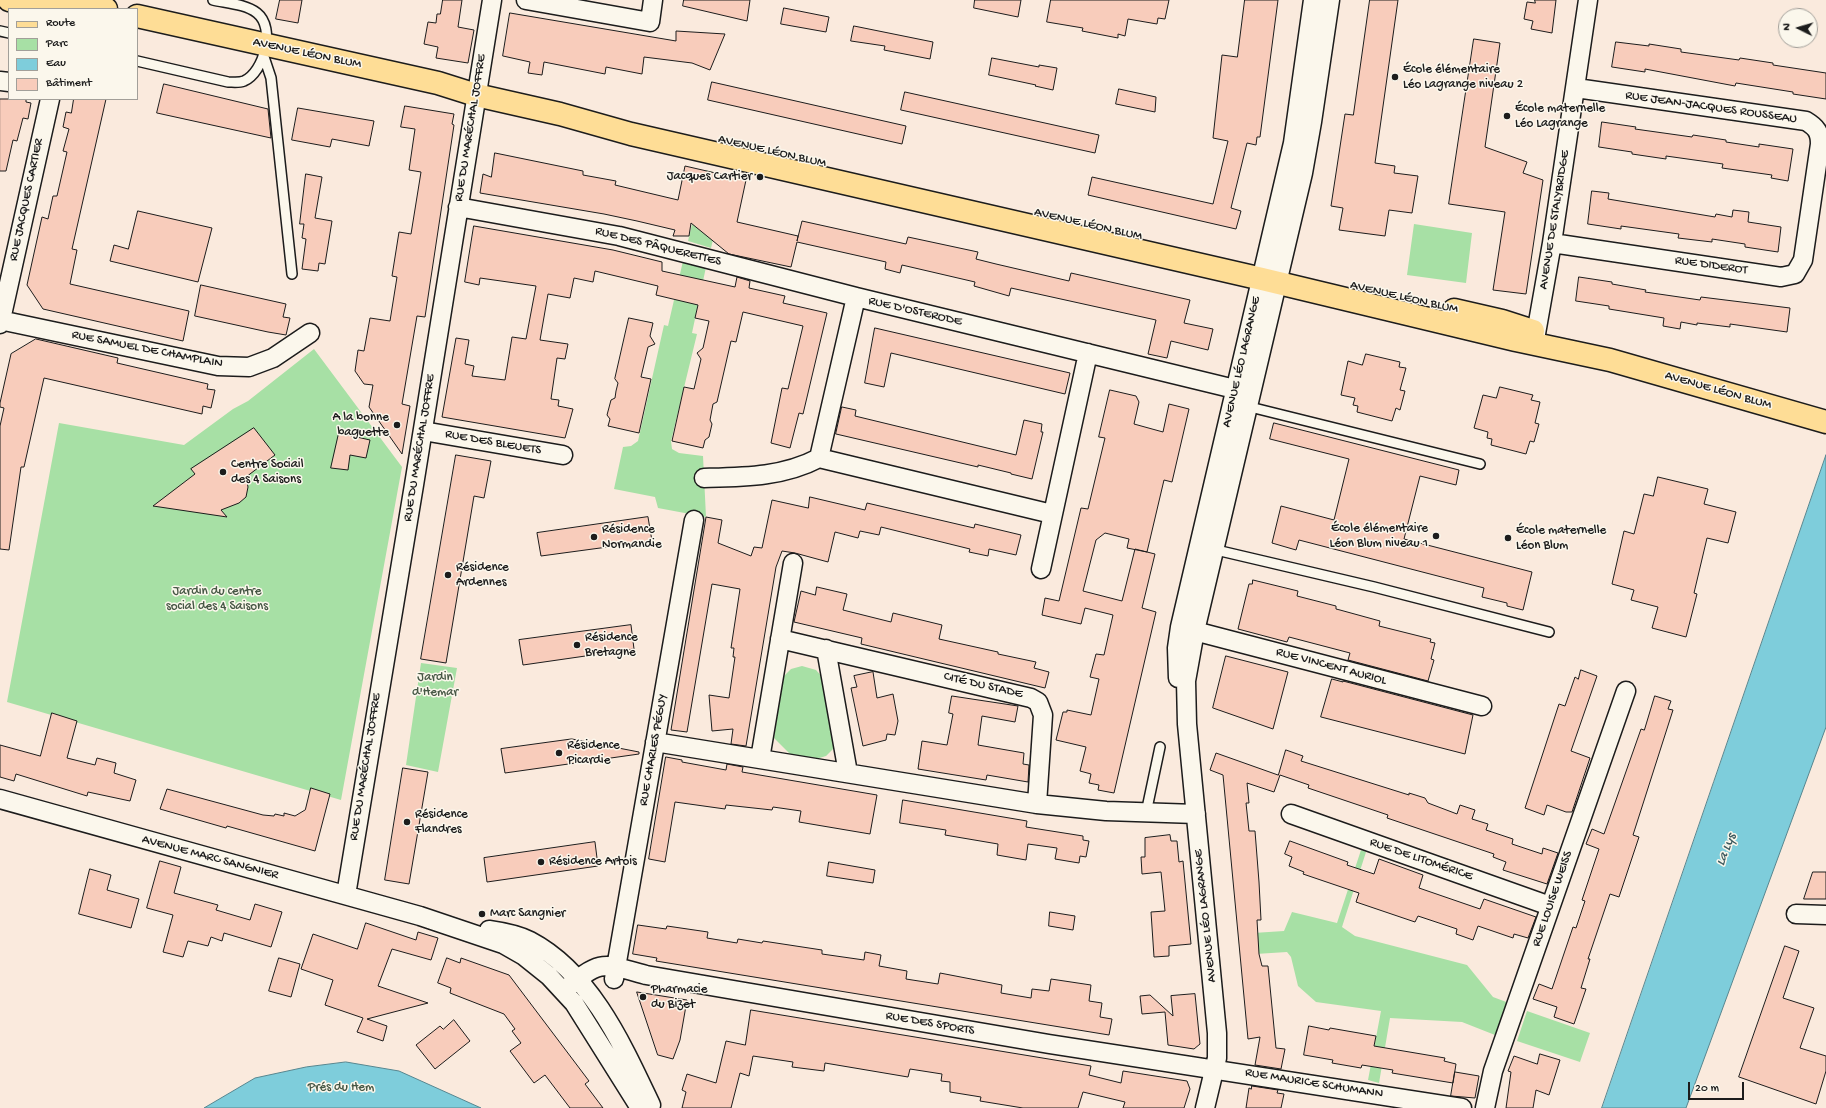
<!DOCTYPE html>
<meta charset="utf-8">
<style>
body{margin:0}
#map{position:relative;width:1826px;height:1108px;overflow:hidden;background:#faeadd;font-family:"Gochi Hand",sans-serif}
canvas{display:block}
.legend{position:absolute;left:8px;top:8px;width:130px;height:92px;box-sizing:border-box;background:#fbf7ec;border:1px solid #a29f99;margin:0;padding:5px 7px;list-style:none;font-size:12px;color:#1c1c1c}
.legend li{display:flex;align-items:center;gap:8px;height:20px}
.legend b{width:20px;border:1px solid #a29f99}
.north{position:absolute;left:1778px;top:8px;width:40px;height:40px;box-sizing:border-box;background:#fbf7ec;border:1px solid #a29f99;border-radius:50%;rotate:275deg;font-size:11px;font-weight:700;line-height:16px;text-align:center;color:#1c1c1c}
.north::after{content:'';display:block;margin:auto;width:14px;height:18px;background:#1c1c1c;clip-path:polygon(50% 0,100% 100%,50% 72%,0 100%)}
.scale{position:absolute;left:1688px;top:1082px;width:56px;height:18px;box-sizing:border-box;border:2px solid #1c1c1c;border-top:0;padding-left:5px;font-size:12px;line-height:14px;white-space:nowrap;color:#1c1c1c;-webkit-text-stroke:3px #fbf7ec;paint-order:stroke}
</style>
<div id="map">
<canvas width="1826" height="1108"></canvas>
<ul class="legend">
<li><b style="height:5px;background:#fedd96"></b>Route</li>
<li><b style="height:11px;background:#a7e0a5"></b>Parc</li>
<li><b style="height:11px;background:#7ecddb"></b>Eau</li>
<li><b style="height:11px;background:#f8ccbb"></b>Bâtiment</li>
</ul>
<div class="north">N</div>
<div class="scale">20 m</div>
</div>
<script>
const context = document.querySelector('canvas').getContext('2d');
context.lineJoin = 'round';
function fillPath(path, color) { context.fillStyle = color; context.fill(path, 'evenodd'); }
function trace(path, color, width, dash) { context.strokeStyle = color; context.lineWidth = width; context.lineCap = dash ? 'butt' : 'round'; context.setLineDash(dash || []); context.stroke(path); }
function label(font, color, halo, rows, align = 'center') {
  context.font = font + ' "Gochi Hand",sans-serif'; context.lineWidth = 3; context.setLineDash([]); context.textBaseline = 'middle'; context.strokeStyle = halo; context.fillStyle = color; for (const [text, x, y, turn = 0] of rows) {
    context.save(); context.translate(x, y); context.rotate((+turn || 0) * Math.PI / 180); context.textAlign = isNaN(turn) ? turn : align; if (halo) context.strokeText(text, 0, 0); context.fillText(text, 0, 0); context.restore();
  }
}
const green = new Path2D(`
 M705,170l23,6 -17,72 -23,-7z
 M1414,224l58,9 -6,50 -59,-8z
 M683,261l23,6 -14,66 5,1 -26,107 1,8 7,4 24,3 3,61 -48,-9 -3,-11 -41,-8 9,-42 8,-1 7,-5 26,-116 4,1z
 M314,349l88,118 -61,333 -334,-98 52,-279 125,22 49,-36 15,-8z
 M421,663l36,5 -19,104 -32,-7z
 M802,666l14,4 8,9 11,61 -2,9 -7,7 -10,3 -24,-3 -18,-18 9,-61 8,-8z
 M1361,850l5,2 -24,75 13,9 112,29 26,32 16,6 -14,32 -33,-13 -72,-4 -11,65 -11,-3 13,-69 -65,-9 -18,-16 -7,-29 -4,-5 -47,3 -2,-21 46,-3 8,-19 45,11z
 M1527,1011l63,22 -10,29 -63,-21z`);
const water = new Path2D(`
 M1826,455v272l-140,381h-84z
 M346,1062l53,9 82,37h-277l51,-30 51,-11z`);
const building = new Path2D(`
 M280,0h22l-4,23 -22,-4z
 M443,0h19l-4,27 16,3 -6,33 -32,-5 2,-11 -14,-3 4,-22 8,1 1,-9h3z
 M684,0h66l-3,21 -64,-15z
 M975,0h46l-3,17 -44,-9z
 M1051,0h118l-4,19 -7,-1 -1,6 -29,-5 -3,17 -7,-2v4l-36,-7 1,-3 -36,-6z
 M1245,0h33l-18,137h-3l-1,8 -9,-2 -16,65 10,3 -5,18 -148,-34 4,-18 121,27 15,-63 -15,-3 9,-83 15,2z
 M1370,0h28l-23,163 20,3 -1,7 24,3 -6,37 -23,-3 -4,26 -46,-6 4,-22 -12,-2 14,-92 8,1z
 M1535,0h21l-4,33 -21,-4 2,-8 -9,-2 3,-17 8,1z
 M784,8l45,9 -3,15 -45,-8z
 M510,13l166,28v-10l49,3 -15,36 -18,-7 -48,-6 -2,17 -36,-7 -1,7 -61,-12 -2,13 -14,-2 2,-11 -27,-6z
 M854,26l79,16 -3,17 -46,-9 1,-4 -34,-5z
 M1474,39l26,4 -15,104 42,15 -4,11 20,7 -17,114 -33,-4 12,-78 -56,-8z
 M1616,42l33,4v-2l32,5v3l58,8 1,-2 33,5v2l53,8v26l-33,-5v-2l-57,-9 -1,3 -90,-17v3l-33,-5z
 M992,58l47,9v-2l18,3 -4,22 -18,-4 1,-1 -47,-10z
 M712,82l194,44 -4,18 -194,-44z
 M164,84l104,25 3,29 -114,-25z
 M1119,89l37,8 -1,15 -39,-8z
 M905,92l194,43 -4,18 -194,-43z
 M0,99h26v3l5,1 -3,16 -5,-1 -6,23 -4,-1 -7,31h-6z
 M74,99h32l-34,150 5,1 -7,34 119,27 -6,30 -140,-32 -16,-24 15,-68 6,2 5,-23h4l10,-44 -4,-1 6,-22 -6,-2 3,-15 5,1z
 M405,106l49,8 -2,10 2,1 -29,192 -8,-1 -15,88 8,2 -8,48 -33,-47 4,-22 -9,-1 -9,-13 3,-21 6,1 6,-33 20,3 7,-44 -5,-1 7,-44 12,2 10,-62 -12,-2 6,-41 -14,-2z
 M298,108l76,13 -5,25 -37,-7 -2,8 -38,-7z
 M1602,122l34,5 -1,2 57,8 1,-2 33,5v2l33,5v-3l34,5 -5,32 -17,-3 1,-3 -50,-7 1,-4 -57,-8v3l-34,-5v-2l-33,-5z
 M495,153l88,18v4l33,6 -1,4 63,15 7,-34 61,14 -9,42 61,14 -1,5 5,-20 104,23 2,-7 70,15 -2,7 20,5 73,17 2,-8 119,27 -6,23 29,6 -5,21 -37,-9 -4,17 -19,-4 8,-34 -145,-32 -2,8 -35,-10 1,-4 -73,-17 -2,8 -15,-4 1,-7 -89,-20 -6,25 -62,-13 -38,-31 -2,13h-16l2,-6 -38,-9 -33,-7 -124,-21 3,-19 8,3z
 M306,174l16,3 -7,41 17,3 -7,43 -6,-1 -1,8 -16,-2 4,-30 -4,-1 2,-14h-4z
 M1592,191l17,2 -1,6 107,18 1,-3 16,3 1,-7 16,2 -1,10 33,5 -3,25 -33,-5v-3l-33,-5v3l-34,-4 1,-4 -58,-8v3l-33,-5z
 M138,211l74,17 -14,54 -88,-21 4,-16 14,4z
 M474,226l139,24 49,12v9l73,16 2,-10 13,4 -1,7 36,8 -2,7 44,10 -24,101 -4,-1 -9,35 -19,-5 11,-55 6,1 15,-63 -60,-14 -7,30 -5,-1 -14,61 -4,2 -3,16 2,4 -3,13 -4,3 -2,8 -31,-7 12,-54 10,2 7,-30 -4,-6 6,-5 6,-27 -14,-3 3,-13 -42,-10 2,-9 -63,-15 -2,11 -19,-4 -4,20 -22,-4 -8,46 28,4 -3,15 -8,-1 -6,41 8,1 -1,6 15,3 -8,29 -123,-21 14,-79 13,2 -4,24 9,2 -2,10 33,4 7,-43 14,2 10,-53 -56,-8 -1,7 -14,-3z
 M1579,277l33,5v2l34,6 -1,2 55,8 1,-3 89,11 -3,24 -57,-8v3l-33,-4v2l-16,-3 -1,7 -17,-3 1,-8 -55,-9v-3l-33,-5z
 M201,285l85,19 -3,13 7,1 -4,17 -18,-3 -73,-16z
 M629,318l24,5 -3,13 5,8 -7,3 -7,30 10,2 -12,54 -31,-7 2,-7 -3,-4 4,-15 4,-2 1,-7 2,-8 -3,-4z
 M875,328l195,45 -5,21 -174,-41 -7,34 -19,-4z
 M36,339l82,19 -1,5 91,21 -1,5 8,1 -4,18 -8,-2 -1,8 -158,-36 -20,89h-3l-12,83 -9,-1v-123l4,-18 -4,-1v-4l11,-49z
 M1366,354l34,8 -1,5 7,1 -6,22 5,1 -5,19 -4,-2 -4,13 -35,-9 1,-6 -5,-1 2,-7 -14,-3 7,-34 14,4z
 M1500,387l33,8 -2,5 9,2 -5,21 4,1 -5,18 -4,-1 -4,13 -35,-9 1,-6 -5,-1 1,-6 -14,-4 9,-33 13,3z
 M1110,390l26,6 3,6 -5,22 29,8 6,-28 20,5 -17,73 -8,-2 -17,72 -20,-4 2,-9 -24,-6 -9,7 -13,51 39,10 13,-52 20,5 -13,54 14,4 -42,181 -16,-3 1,-5 -10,-2 2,-9 -11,-3 6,-24 -30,-7 7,-28h4v-2l24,5 8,-36 -9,-2 6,-23 8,1 9,-40 -28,-7 -4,16 -39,-9 3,-17 14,3 22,-93 7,1 17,-71 -6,-1z
 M842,407l14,3 -1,6 161,39 8,-35 18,4 -1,8h2l-11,47 -21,-5v-1l-33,-8v2l-142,-33z
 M1274,423l185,47 -3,15 -36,-9 -16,63 128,33 -9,38 -16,-4v-3l-25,-6 2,-9 -185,-48 -3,10 -24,-7 9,-37 53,14 15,-61 -79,-20z
 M254,428l21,27 -29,22 2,10 -2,10 -7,6 -18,7 6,7 -74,-11 42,-32 -4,-5z
 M339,433l31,7 -4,18 -16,-3 -2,15 -17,-2z
 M456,455l35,6 -7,37 -10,-2 -28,167 -25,-4z
 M1658,477l50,12 -4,15 32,8 -8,31 -21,-5 -13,55 3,1 -11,43 -34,-9 6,-21 -27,-7 3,-10 -22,-6 12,-53 10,3 10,-40 9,2z
 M810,497l55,13 2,-7 107,25 1,-4 46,11 -5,20 -27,-6 -1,7 -19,-4 1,-3 -89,-22 -2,8 -19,-4 -2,7 -23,-6 -7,30 -33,-9 -13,-2 -6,16 -30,179 -15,-2 2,-15 -21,2 -3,-36 20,3 6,-41h-2l1,-9h-3l9,-59 -28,-5 -25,148 -16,-2 35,-213 16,3 -4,23 33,13 3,-9 8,1 10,-48 36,8z
 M648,517l4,24 -111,15 -4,-23z
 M1253,580l45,11 -1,5 39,10v3l4,1 40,11 -1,5 52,13 -1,3 5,1 -4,16 3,1 -6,21 -80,-21 2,-7 -61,-16 -2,5 -49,-13 11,-45h3z
 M817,587l30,7 -4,16 48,12 2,-9 49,12 -3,14 59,13v2l38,8 -2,6 15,4 -4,16 -184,-44 1,-6 -68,-16 7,-31 14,4z
 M631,625l3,24 -111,16 -4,-25z
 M1226,656l62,16 -15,57 -60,-21z
 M1581,670l16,6 -26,75 19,7 -18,54h-6l-19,-7 -3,10 -19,-7 34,-104 6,2 10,-29 3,2z
 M873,672l4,26 16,-4 5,27 -3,14 -8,-1 -1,6 -23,6 -12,-58 6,-1 -3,-11z
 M1332,679l11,3v-1l130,34 -8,39 -144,-37z
 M952,696l66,10 -3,16 -33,-6 -4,29 46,8 -1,11 6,1 -1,17 -41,-7 -1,5 -68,-11 4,-28 25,4 6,-31 -4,-1z
 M1655,696l16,5 -3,8 5,1 -40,125 6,2 -20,60 -9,-3 -22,65h2l-9,29 5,1 -12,35 -20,-7 3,-10 -24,-8 6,-15 13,5 21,-62 3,1 9,-27 -3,-1 17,-51 -13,-5 6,-15 12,5 37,-105 3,1z
 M52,713l25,8 -10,37 28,7 2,-7 19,5 -2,10 22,7 -6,21 -42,-9 -1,4 -71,-22 -2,7 -14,-4v-32l40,11z
 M572,739l67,13v2l-134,19 -4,-24z
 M1286,750l17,6 -2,5 108,34v-2l16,5 3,5 29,11 3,-9 15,5 -3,9 16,5 -2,6 27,9 -1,5 30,10 1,-6 15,5 -11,31 -44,-14 3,-8 -13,-5 1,-3 -107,-36 1,-3 -80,-27 1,-3 -29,-10 -6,17 -27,-9 2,20h-3l3,28h6l4,51 2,38h-4l2,34 3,12h6l8,82 9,1 -4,20 -26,-4 5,-28 -12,2 -25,-264 -13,-5 6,-17 62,22z
 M666,757l16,3v2l44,8 1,-6 16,3 -1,5 135,23 -7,39 -71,-12 2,-11 -28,-4 -1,3 -46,-5 -1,4 -50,-7 -10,60 -16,-3z
 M403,768l25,4 -19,112 -24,-4z
 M311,788l19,6 -15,57 -88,-25 -1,2 -66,-19 7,-20 96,26 11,1 1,-2 9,2v-3l11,3 10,-6z
 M903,800l124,21 -1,6 57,9v4l6,1 -3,16 -6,-1 -1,7 -24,-4 2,-11 -29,-4 -2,16 -29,-5 1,-11 -53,-9 1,-5 -46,-7z
 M1170,835l1,6h6l2,21 4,-1 8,83 -22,2v10l-15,1 -3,-45 14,-1 -4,-39 -19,2 -1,-17h4v-19z
 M1290,841l58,21 -1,3 27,9 5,-15 44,16 -4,13 61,21 4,-10 52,18 -8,21 -14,-4 -1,4 -35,-12 -5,14 -17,-6 1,-5 -39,-13 -3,6 -59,-20 3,-9 -56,-19 1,-2 -15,-6 3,-9 -7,-3z
 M595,842l3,24 -111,16 -3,-24z
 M160,861l21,6 -7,26 44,12 -2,5 34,10 5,-16 27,8 -11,35 -47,-14 -2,8 -11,-4 -3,9 -20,-5 -5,16 -20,-5 10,-37 -26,-7z
 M829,862l46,8 -2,13 -46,-7z
 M90,869l21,6 -4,15 32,9 -8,29 -52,-14z
 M1813,872h13v27h-22z
 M1050,912l25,4 -2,14 -24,-4z
 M366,923l50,17 2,-8 20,6 -7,22 -39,-11 -14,37 50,17 -61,16 20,7 -4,15 -26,-9 6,-14 -38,-13 8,-25 -32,-11 12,-35 44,15z
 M638,925l28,4 1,-3 41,6 -1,6 30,5 1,-4 24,4 1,-2 59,9v4l42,6 1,-8 16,3 -2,11 28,5 -1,8 32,5 2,-11 62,12 -1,8 30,5 1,-9 17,2 2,-12 40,6 -2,16 13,2 -2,14 12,2 -3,16 -453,-74 1,-3 -24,-4z
 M1785,946l14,5 -16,47 31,10 -14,40 26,8v15l-10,33 -77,-27z
 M279,958l21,6 -9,33 -22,-6z
 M447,958l13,5 1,-5 48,17 80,106 -4,3 18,24h-33l-25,-33 -11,8 -24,-32 11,-8 -9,-12 3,-2 -11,-15 -54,-21 1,-5 -13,-5z
 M637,992l50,8 -7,40 -7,19 -15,-4z
 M1195,994l5,50 -6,5 -26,-4 -3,-33 -23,2 -2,-18 10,-1 23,21 -2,-20z
 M751,1010l340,56 -2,9 32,8 2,-12 64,10 3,8 -6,19h-61l2,-6 -42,-10 -5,16h-55l-43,-7 1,-4 -31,-5v-10l-9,-1 1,-7 -32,-5 -2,8 -83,-14 -1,8 -32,-4 1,-5 -40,-6 -4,20 -9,-3 -9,35h-49l4,-16 -4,-2 5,-16 29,9 10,-42 19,4z
 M454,1020l16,21 -35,28 -19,-24 24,-19 3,3z
 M1309,1026l20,4 1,-2 46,8 -2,10 71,12 -1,3 12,3 -3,19 -61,-10 1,-3 -31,-5 -1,3 -29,-5 1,-3 -29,-5z
 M1540,1054l20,6 -11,35 -13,-5 -3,18h-27l5,-36 -3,-1 6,-15 23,8z
 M1455,1072l24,4 -4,22 -24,-2z
 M1252,1086l26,4 -1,3 7,1 -3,14h-35l3,-20 2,1z`);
const lane = new Path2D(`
 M0,31l9,2
 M264,57l7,21 21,196
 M137,61l91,21c5,0 11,1 16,-1 20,-9 32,-53 13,-68 -11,-9 -31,-10 -44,-13
 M1246,406l234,58
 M1212,549l162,38 175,45
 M1146,813l14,-66`);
const street = new Path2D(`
 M526,0l124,22 3,-22
 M0,81l9,1
 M458,207l161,29 237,61
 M1552,243l229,34 14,-3 8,-14 17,-116c0,-12 -4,-17 -14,-23l-230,-33
 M0,320l218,46 31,1 24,-9 37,-25
 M0,324l50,-225
 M1534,345l18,-102 36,-243
 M423,431l140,24
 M819,458l37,-161 391,95
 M704,478c40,-1 79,-1 115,-20l233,56
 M1041,569l47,-216
 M1183,628l299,78
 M780,639l251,59 7,4 5,13 -6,89
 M826,649l22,124
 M1178,678l-1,-30 3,-21 113,-484 20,-143
 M655,742l382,62 69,7 90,3
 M760,759l33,-196
 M0,799l420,117 83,28 21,12 25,20 25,27 66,105
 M1291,814l259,92
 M346,895l68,-410 78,-485
 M1796,914l30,1
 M489,930c14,2 29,5 41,11 61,32 93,105 121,164
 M614,979l80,-459
 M563,991c38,-31 37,-29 83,-16l403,69 413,64
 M1205,1108l12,-50v-25l-30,-309 -1,-43 9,-50 108,-458 9,-51 18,-122
 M1485,1108l8,-37 133,-380`);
const primary = new Path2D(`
 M9,0l41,9
 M66,0l40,9
 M137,16l301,67 38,12 84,19 71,20 631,145 254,61 94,20 216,62
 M1454,310l48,11 31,10`);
const markers = [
 [1395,77,4,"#1c1c1c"],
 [1507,116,4,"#1c1c1c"],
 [760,177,4,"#1c1c1c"],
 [397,425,4,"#1c1c1c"],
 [223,472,4,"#1c1c1c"],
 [1436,536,4,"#1c1c1c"],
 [594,537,4,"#1c1c1c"],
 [1508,538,4,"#1c1c1c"],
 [448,575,4,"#1c1c1c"],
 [577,645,4,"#1c1c1c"],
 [559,753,4,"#1c1c1c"],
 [407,822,4,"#1c1c1c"],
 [541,862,4,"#1c1c1c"],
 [482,914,4,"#1c1c1c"],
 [643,997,4,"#1c1c1c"]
];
const streetNames = [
 ["AVENUE LÉON BLUM",307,54,12],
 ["RUE JEAN-JACQUES ROUSSEAU",1711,108,8],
 ["RUE DU MARÉCHAL JOFFRE",471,128,-81],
 ["AVENUE LÉON BLUM",772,152,13],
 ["RUE JACQUES CARTIER",27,200,-78],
 ["AVENUE DE STALYBRIDGE",1555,220,-81],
 ["AVENUE LÉON BLUM",1088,225,13],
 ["RUE DES PÂQUERETTES",658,247,14],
 ["RUE DIDEROT",1711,266,8],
 ["AVENUE LÉON BLUM",1404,298,13],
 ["RUE D'OSTERODE",915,312,13],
 ["RUE SAMUEL DE CHAMPLAIN",147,350,11],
 ["AVENUE LÉO LAGRANGE",1242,362,-77],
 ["AVENUE LÉON BLUM",1718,391,16],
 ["RUE DES BLEUETS",493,443,10],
 ["RUE DU MARÉCHAL JOFFRE",420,448,-81],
 ["RUE VINCENT AURIOL",1331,667,15],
 ["CITÉ DU STADE",983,686,13],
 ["RUE CHARLES PÉGUY",654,750,-80],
 ["RUE DU MARÉCHAL JOFFRE",366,767,-81],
 ["AVENUE MARC SANGNIER",210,858,15],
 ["RUE DE LITOMÉRICE",1421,860,19],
 ["RUE LOUISE WEISS",1553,899,-71],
 ["AVENUE LÉO LAGRANGE",1206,916,-96],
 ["RUE DES SPORTS",930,1024,10],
 ["RUE MAURICE SCHUMANN",1314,1084,9]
];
const poiNames = [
 ["École élémentaire",1403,70],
 ["Léo Lagrange niveau 2",1403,85],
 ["École maternelle",1515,109],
 ["Léo Lagrange",1515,124],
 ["Jacques Cartier",752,177,"right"],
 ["A la bonne",389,418,"right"],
 ["baguette",389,433,"right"],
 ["Centre Sociail",231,465],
 ["des 4 Saisons",231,480],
 ["École élémentaire",1428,529,"right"],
 ["Léon Blum niveau 1",1428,544,"right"],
 ["Résidence",602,530],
 ["Normandie",602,545],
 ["École maternelle",1516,531],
 ["Léon Blum",1516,546],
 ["Résidence",456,568],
 ["Ardennes",456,583],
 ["Résidence",585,638],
 ["Bretagne",585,653],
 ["Résidence",567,746],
 ["Picardie",567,761],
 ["Résidence",415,815],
 ["Flandres",415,830],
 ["Résidence Artois",549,862],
 ["Marc Sangnier",490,914],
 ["Pharmacie",651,990],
 ["du Bizet",651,1005]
];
const parkNames = [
 ["Jardin du centre",217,592],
 ["social des 4 Saisons",217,607],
 ["Jardin",435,678],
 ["d'Hemar",435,693],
 ["Prés du Hem",341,1088]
];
const waterNames = [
 ["La Lys",1727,850,-69]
];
fillPath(green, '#a7e0a5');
fillPath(water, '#7ecddb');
trace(water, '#57868f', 1);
fillPath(building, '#f8ccbb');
trace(building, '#1c1c1c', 1);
trace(lane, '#1c1c1c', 12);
trace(street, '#1c1c1c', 21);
trace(primary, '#1c1c1c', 25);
trace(lane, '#fbf7ec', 9);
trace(street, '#fbf7ec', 18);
trace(primary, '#fedd96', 22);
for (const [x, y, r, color] of markers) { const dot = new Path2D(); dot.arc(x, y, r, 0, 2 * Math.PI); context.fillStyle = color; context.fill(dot); trace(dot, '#fbf7ec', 1.5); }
label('13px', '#1c1c1c', '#fbf7ec', streetNames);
label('13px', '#1c1c1c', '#fbf7ec', poiNames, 'left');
label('13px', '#465745', '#fbf7ec', parkNames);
label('italic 14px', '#3e5a5f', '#fbf7ec', waterNames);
</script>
